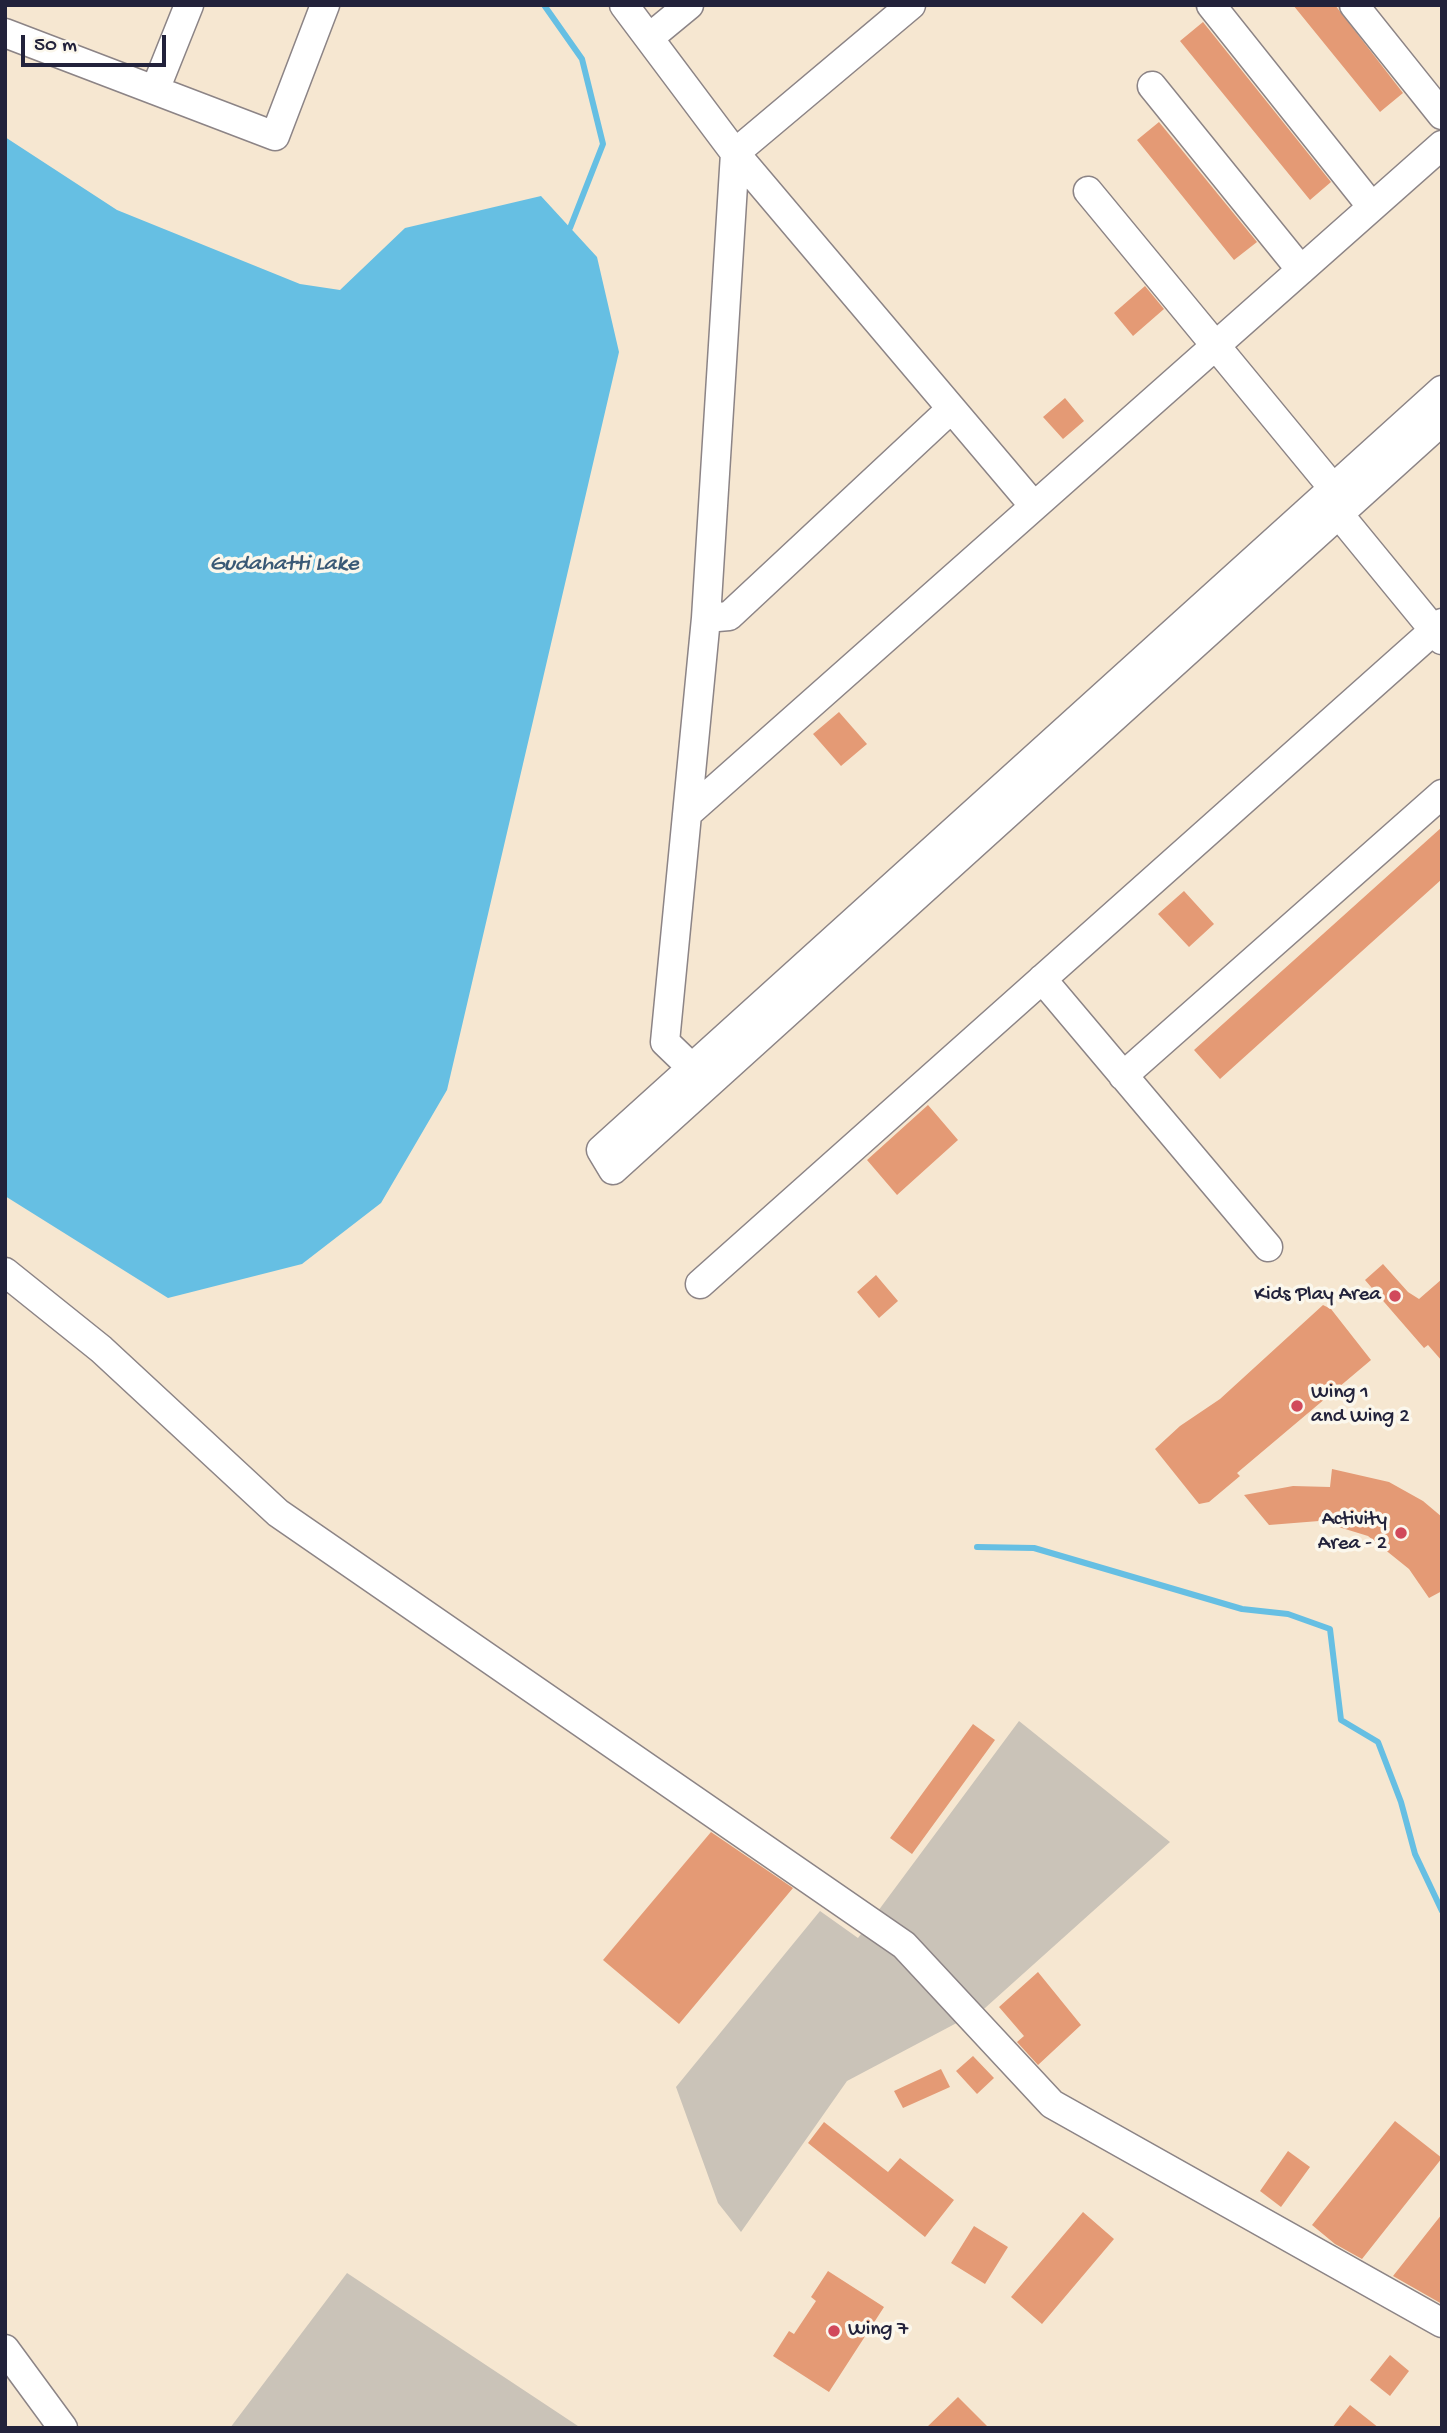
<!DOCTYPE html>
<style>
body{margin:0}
#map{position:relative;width:1447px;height:2433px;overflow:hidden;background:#f6e7d1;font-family:"Gochi Hand",sans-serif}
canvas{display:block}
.frame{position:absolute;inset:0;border:7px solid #22223b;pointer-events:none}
.scale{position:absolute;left:21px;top:35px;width:145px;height:32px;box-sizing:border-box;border:4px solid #22223b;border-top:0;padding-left:9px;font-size:21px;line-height:24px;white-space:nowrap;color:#22223b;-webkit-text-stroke:5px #fbf7ec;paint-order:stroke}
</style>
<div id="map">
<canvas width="1447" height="2433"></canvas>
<div class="frame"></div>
<div class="scale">50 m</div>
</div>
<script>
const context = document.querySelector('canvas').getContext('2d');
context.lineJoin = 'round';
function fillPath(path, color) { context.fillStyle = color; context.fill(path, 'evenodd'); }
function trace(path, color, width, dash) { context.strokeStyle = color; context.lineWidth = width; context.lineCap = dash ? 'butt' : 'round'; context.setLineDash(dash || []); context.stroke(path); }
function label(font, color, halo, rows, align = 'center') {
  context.font = font + ' "Gochi Hand",sans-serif'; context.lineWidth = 7; context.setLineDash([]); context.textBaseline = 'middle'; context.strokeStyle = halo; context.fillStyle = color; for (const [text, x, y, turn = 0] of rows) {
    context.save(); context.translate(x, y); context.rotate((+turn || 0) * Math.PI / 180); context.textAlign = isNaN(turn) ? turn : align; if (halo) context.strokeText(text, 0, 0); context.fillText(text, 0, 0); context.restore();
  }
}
const industrial = new Path2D(`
 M1019,1721l151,121 -185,166 -138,73 -106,151 -23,-29 -42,-116 144,-176 38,27z
 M347,2273l234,155h-351z`);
const water = new Path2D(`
 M5,137l112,73 183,74 40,6 65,-62 136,-32 56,61 22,95 -172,738 -66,113 -79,61 -134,34 -163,-102z`);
const stream = new Path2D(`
 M544,5l38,54 21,85 -33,84
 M977,1547l57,1 208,61 46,5 42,15 11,91 37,22 23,60 14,52 27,57`);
const building = new Path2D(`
 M1293,5h42l68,88 -23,19z
 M1203,22l128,160 -21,18 -130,-159z
 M1159,122l98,120 -23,18 -97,-120z
 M1145,286l19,23 -31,27 -19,-23z
 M1065,398l19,23 -21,18 -20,-22z
 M839,712l28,32 -26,22 -28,-32z
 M1442,827v52l-222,200 -26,-29z
 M1184,891l30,33 -25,23 -31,-33z
 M928,1105l30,35 -61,55 -30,-35z
 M1383,1264l25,28 11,7 23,-20v82l-14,-16 -4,3 -59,-68z
 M876,1275l22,26 -19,17 -22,-26z
 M1323,1305l8,4 40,51 -134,113 3,3 -31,26 -10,2 -44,-55 25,-23 40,-27z
 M1332,1469l57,13 34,19 19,16v74l-13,7 -20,-29 -41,-33 -49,-15 -50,4 -25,-30 49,-9 37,1z
 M973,1724l22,16 -83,114 -22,-16z
 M711,1832l82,56 -114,136 -76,-64z
 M1038,1972l43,53 -43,40 -21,-23 7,-6 -25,-29z
 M973,2056l21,22 -17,16 -21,-23z
 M941,2069l9,18 -47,21 -9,-17z
 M1395,2121l47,37 -80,101 -27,-15 -23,-19z
 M824,2122l64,50 12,-14 54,42 -29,37 -117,-94z
 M1288,2151l22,16 -29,40 -21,-16z
 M1083,2212l31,27 -72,85 -31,-27z
 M1442,2214v90l-49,-28z
 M974,2226l34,21 -23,37 -34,-21z
 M828,2271l56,36 -55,85 -56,-36 16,-25 5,3 22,-33 -5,-4z
 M1390,2355l19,16 -19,25 -20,-16z
 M958,2397l31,31h-63z
 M1350,2405l29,23h-47z`);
const minor = new Path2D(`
 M624,5l111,148 299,353
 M1211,5l161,202
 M1354,5l88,110
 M5,33l270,103 50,-131
 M649,38l40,-33
 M1152,86l149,184
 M155,90l34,-85
 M1088,191l245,297
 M1442,390l-841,760 12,20 829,-749
 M1328,501l114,139
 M706,618l23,-2 222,-207
 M687,814l755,-669
 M1042,979l226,268
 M692,1068l-27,-26 41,-424 29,-465 176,-148
 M1123,1076l319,-282
 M5,1272l96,77 177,164 626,432 148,159 390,219
 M700,1284l742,-661
 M5,2349l58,79`);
const markers = [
 [1395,1296,7,"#d1495b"],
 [1297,1406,7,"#d1495b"],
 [1401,1533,7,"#d1495b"],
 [834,2331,7,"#d1495b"]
];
const poiNames = [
 ["Kids Play Area",1381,1296],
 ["Wing 1",1311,1394,"left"],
 ["and Wing 2",1311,1418,"left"],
 ["Activity",1387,1521],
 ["Area - 2",1387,1545],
 ["Wing 7",848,2331,"left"]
];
const waterNames = [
 ["Gudahatti Lake",284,565]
];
fillPath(industrial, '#cac3b8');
fillPath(water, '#66bfe3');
trace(stream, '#66bfe3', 6);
fillPath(building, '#e49a75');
trace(minor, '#8c8486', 31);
trace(minor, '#fff', 28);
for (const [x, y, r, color] of markers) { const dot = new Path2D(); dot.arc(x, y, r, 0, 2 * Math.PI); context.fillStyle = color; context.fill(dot); trace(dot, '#fbf7ec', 2.5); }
label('21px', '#22223b', '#fbf7ec', poiNames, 'right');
label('italic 23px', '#3a5976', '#fbf7ec', waterNames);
</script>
